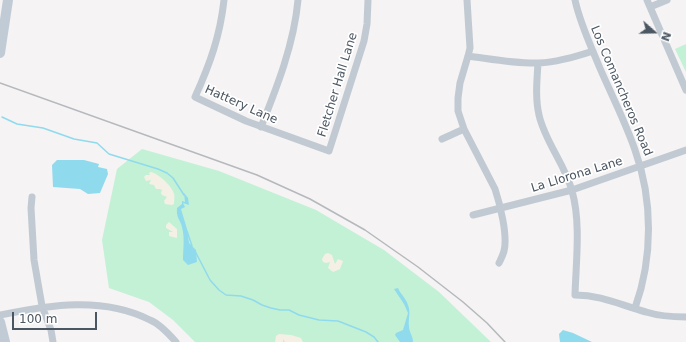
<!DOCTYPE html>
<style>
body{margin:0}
#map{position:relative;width:686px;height:342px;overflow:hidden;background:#f5f3f3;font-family:"DejaVu Sans",sans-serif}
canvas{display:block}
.north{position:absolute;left:634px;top:12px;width:40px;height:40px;-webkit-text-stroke:3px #fff;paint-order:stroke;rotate:110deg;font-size:11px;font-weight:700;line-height:16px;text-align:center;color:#4a5661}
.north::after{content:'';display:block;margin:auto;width:14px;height:18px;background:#4a5661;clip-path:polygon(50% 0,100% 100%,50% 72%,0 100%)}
.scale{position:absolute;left:12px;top:312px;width:85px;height:18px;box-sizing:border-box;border:2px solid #4a5661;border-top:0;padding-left:5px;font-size:12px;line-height:14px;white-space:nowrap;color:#4a5661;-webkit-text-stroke:3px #fff;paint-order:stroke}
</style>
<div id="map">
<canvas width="686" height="342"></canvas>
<div class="north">N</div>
<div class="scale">100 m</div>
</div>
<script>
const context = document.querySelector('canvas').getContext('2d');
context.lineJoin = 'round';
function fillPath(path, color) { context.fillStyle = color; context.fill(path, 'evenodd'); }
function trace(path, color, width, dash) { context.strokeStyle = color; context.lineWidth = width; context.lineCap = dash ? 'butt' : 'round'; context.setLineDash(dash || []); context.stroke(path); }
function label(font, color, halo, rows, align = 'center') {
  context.font = font + ' "DejaVu Sans",sans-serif'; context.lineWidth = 3.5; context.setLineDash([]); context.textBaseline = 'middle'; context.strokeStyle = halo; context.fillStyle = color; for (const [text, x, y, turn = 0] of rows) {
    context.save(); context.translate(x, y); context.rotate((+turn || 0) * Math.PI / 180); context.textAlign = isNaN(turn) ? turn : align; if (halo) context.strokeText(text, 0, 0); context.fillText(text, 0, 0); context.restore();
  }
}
const green = new Path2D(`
 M686,44v28l-11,-23z
 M142,149l77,22 97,39 68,40 55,42 52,50h-296l-22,-22 -24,-18 -40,-14 -7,-48 15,-71z`);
const sand = new Path2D(`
 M151,172c8,2 21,14 23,22 1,2 0,7 0,10l-2,1 -7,-1 -1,-3 3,-4 -5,-2 -1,-2 1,-3 -2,-1h-4l-2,-4 -5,-1 2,-4 -5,1 -2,-4 2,-2h4l-1,-2z
 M169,222l8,7v9l-8,-2v-4h4l-7,-4v-3z
 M328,253l4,2 3,9 3,-5 5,2 -3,8 -7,3 -5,-4 2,-6 -4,1 -3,-1 -1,-3 3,-5z
 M279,334l12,1 10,3 2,4h-18l-2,-3v3h-8l1,-6z`);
const water = new Path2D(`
 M57,160h27l15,4 -1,3 9,2 1,5 -8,19 -12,1 -8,-5 -27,-2 -1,-22z
 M184,193l4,5 1,7 -6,-2 2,4 -4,2 6,20 2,14 7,7 1,12 -9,3 -5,-5c0,-11 2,-22 -1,-33 -2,-8 -6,-9 -5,-19l5,-4v-3l3,1z
 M398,288c3,7 8,10 10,17 3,7 0,14 1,22 0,5 4,9 4,15h-13l-5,-7 1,-2 7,-3 5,-17 -4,-9 -10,-15z
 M563,330l10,3 19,9h-32l-1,-8z`);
const stream = new Path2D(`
 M2,117l15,7 26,4 31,11 23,4 12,11 49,15 9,4 6,5 11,17
 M187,231l5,15
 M195,251l15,29 9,10 7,5 15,1 12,4 9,5 9,3 9,2h9l10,5 20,5 19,1 28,11 8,5 4,5`);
const street = new Path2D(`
 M224,0c-4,36 -14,64 -29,97l51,24 83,30 35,-110 3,-17 1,-24
 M467,0l3,48 -2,8 -8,27 -2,15v13l6,18 31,60c5,15 13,47 9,62 -1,4 -3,8 -5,12
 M575,0c5,23 15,44 24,66 12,28 26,55 36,84 18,50 18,108 0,158
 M647,0l39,90
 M650,7l17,-7
 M468,56c23,3 48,8 71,7 19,-1 36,-6 54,-12
 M538,63c-1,17 -3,35 1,52 6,27 26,49 33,76 9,31 4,71 3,104 27,0 45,10 71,17 13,4 27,5 40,5
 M261,127c16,-40 33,-83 37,-127
 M442,139l22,-10
 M32,197l-1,11 3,52 8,46 9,24 2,12
 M473,215l99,-25 114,-40
 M0,315c49,-10 103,-19 150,5 10,4 19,14 26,22`);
const secondary = new Path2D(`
 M0,53l8,-53
 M0,322l5,20`);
const rail = new Path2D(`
 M0,83l257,92 53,24 55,31 53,37 45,35 24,21 18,19`);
const streetNames = [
 ["Fletcher Hall Lane",338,85,-73],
 ["Los Comancheros Road",621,91,67],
 ["Hattery Lane",241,105,24],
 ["La Llorona Lane",577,175,-17]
];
fillPath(green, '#c3f1d5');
fillPath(sand, '#f5f0e5');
fillPath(water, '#90daee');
trace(stream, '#90daee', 1.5);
trace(street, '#c1cad2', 7);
trace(secondary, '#c1cbd6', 10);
trace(rail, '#b5b8bd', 1.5);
label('12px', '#4a5661', '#fff', streetNames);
</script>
